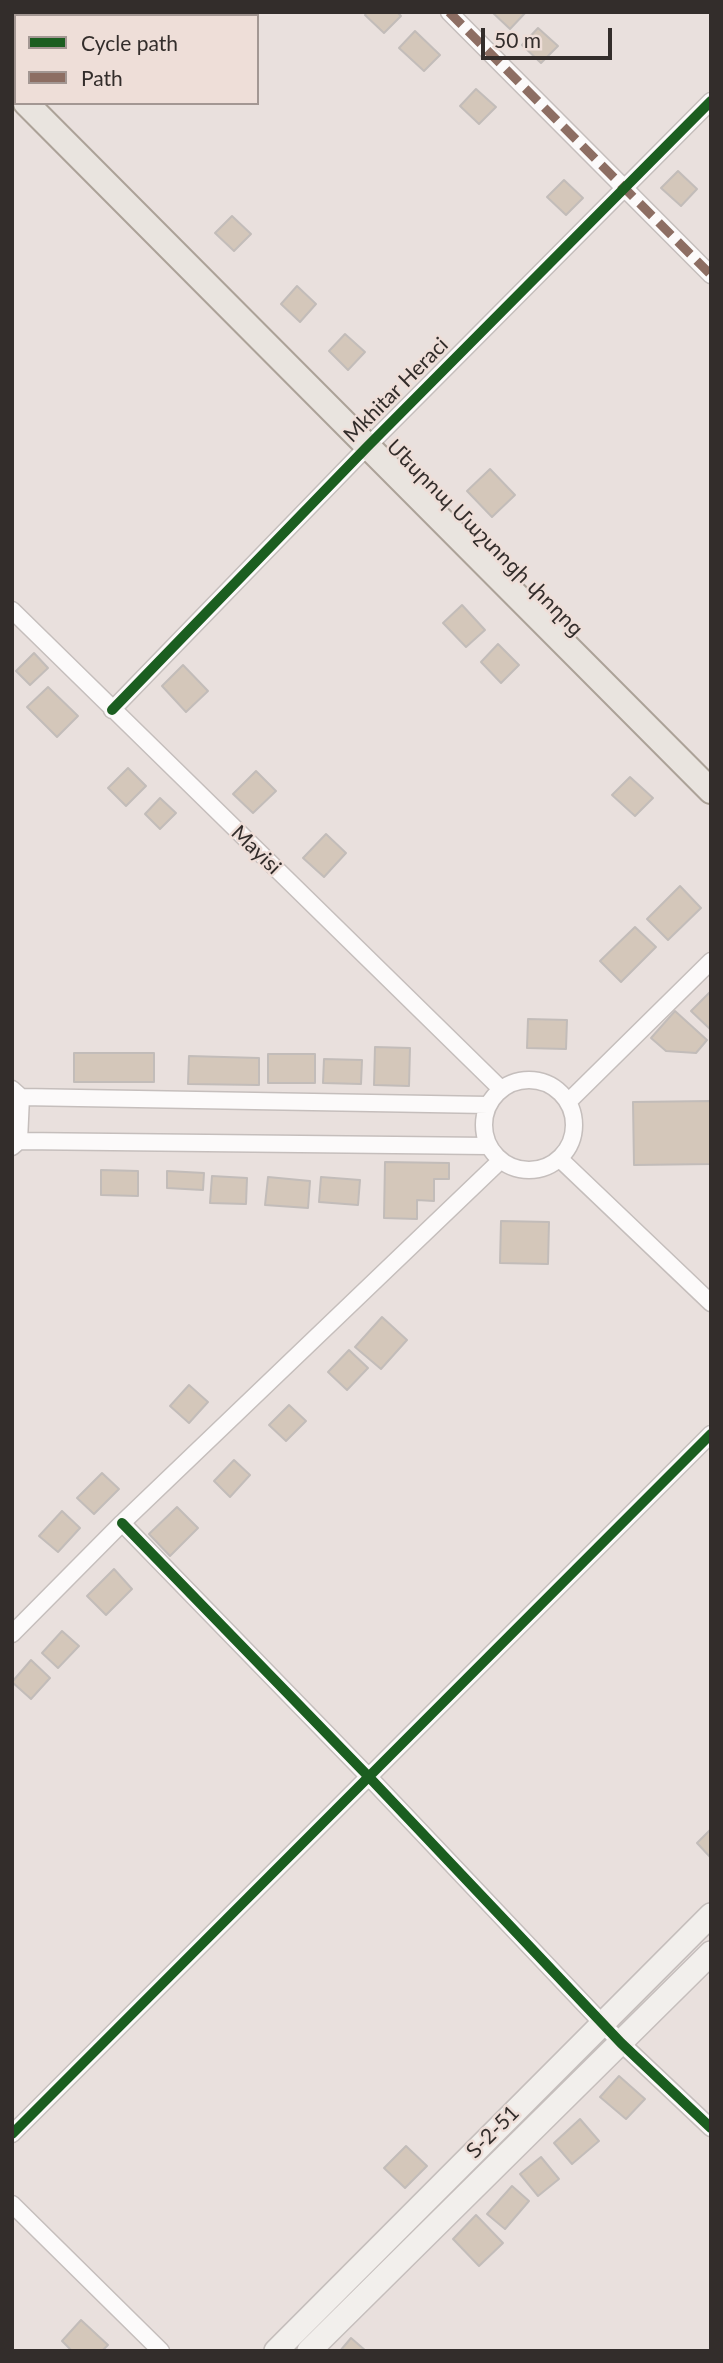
<!DOCTYPE html>
<meta charset="utf-8">
<style>
body{margin:0}
#map{position:relative;width:723px;height:2363px;overflow:hidden;background:#e9e0dd;font-family:Lato,sans-serif}
canvas{display:block}
.frame{position:absolute;inset:0;border:14px solid #332d2b;pointer-events:none}
.legend{position:absolute;left:14px;top:14px;width:245px;height:91px;box-sizing:border-box;background:#eeded8;border:2px solid #a39793;margin:0;padding:9px 12px;list-style:none;font-size:21px;color:#332d2b}
.legend li{display:flex;align-items:center;gap:14px;height:35px}
.legend b{width:35px;border:2px solid #a39793}
.scale{position:absolute;left:481px;top:28px;width:131px;height:32px;box-sizing:border-box;border:4px solid #332d2b;border-top:0;padding-left:9px;font-size:21px;line-height:24px;white-space:nowrap;color:#332d2b;-webkit-text-stroke:5px #eeded8;paint-order:stroke}
</style>
<div id="map">
<canvas width="723" height="2363"></canvas>
<div class="frame"></div>
<ul class="legend">
<li><b style="height:9px;background:#1b5e20"></b>Cycle path</li>
<li><b style="height:9px;background:#8d6e63"></b>Path</li>
</ul>
<div class="scale">50 m</div>
</div>
<script>
const context = document.querySelector('canvas').getContext('2d');
context.lineJoin = 'round';
function fillPath(path, color) { context.fillStyle = color; context.fill(path, 'evenodd'); }
function trace(path, color, width, dash) { context.strokeStyle = color; context.lineWidth = width; context.lineCap = dash ? 'butt' : 'round'; context.setLineDash(dash || []); context.stroke(path); }
function label(font, color, halo, rows, align = 'center') {
  context.font = font + ' Lato,"Noto Sans Armenian",sans-serif'; context.lineWidth = 5; context.setLineDash([]); context.textBaseline = 'middle'; context.strokeStyle = halo; context.fillStyle = color; for (const [text, x, y, turn = 0] of rows) {
    context.save(); context.translate(x, y); context.rotate((+turn || 0) * Math.PI / 180); context.textAlign = isNaN(turn) ? turn : align; if (halo) context.strokeText(text, 0, 0); context.fillText(text, 0, 0); context.restore();
  }
}
const building = new Path2D(`
 M367,12h30l4,4 -17,17 -19,-18z
 M492,12h34l-16,17z
 M538,28l20,18 -17,17 -19,-18z
 M415,31l25,24 -16,16 -25,-23z
 M476,89l20,18 -17,17 -19,-18z
 M678,171l19,18 -16,17 -20,-18z
 M564,180l19,18 -17,17 -19,-18z
 M232,216l19,18 -17,17 -19,-18z
 M297,286l19,18 -16,18 -19,-18z
 M345,334l20,18 -17,18 -19,-19z
 M490,469l25,26 -23,22 -25,-26z
 M462,605l23,25 -19,17 -23,-24z
 M498,644l21,21 -18,18 -20,-21z
 M34,653l14,15 -18,17 -14,-14z
 M183,665l25,26 -22,21 -24,-26z
 M48,687l30,29 -21,21 -30,-30z
 M128,768l18,18 -20,20 -18,-18z
 M256,771l20,20 -23,22 -20,-19z
 M630,777l23,21 -18,18 -23,-21z
 M160,798l16,15 -16,16 -15,-15z
 M326,834l20,19 -22,24 -21,-19z
 M680,886l21,22 -33,32 -21,-21z
 M635,927l21,20 -35,35 -21,-21z
 M711,991v39l-20,-19z
 M675,1011l32,29 -11,13 -30,-2 -15,-13z
 M528,1019l39,1 -1,29 -39,-1z
 M375,1047l35,1 -1,38 -35,-1z
 M74,1053h80v29h-80z
 M268,1054h47v29h-47z
 M189,1056l70,2v27l-71,-1z
 M324,1059l38,1 -1,24 -38,-1z
 M711,1101v63l-77,1 -1,-63z
 M385,1162l64,1v16h-15v22l-17,-1v19l-33,-1z
 M101,1170l37,1v25l-37,-1z
 M167,1171l37,2 -1,17 -36,-2z
 M212,1176l35,2 -1,26 -36,-1z
 M268,1177l42,4 -2,27 -43,-3z
 M321,1177l39,3 -2,25 -39,-3z
 M501,1221l48,1 -1,42 -48,-1z
 M382,1317l25,23 -26,29 -26,-22z
 M349,1350l19,18 -21,22 -19,-18z
 M189,1385l19,17 -19,21 -19,-17z
 M289,1405l17,16 -20,20 -17,-16z
 M234,1460l16,15 -20,22 -16,-16z
 M102,1473l17,16 -25,25 -17,-16z
 M177,1507l21,21 -28,28 -21,-22z
 M62,1511l18,17 -22,24 -19,-16z
 M114,1569l18,20 -26,26 -19,-19z
 M62,1631l17,15 -21,22 -16,-15z
 M31,1660l19,18 -19,21 -19,-17z
 M711,1829v29l-14,-15z
 M619,2076l26,23 -19,20 -26,-22z
 M580,2119l19,22 -27,23 -18,-21z
 M406,2146l21,20 -22,22 -21,-20z
 M541,2157l18,22 -21,17 -18,-22z
 M512,2186l17,15 -24,28 -18,-15z
 M476,2215l27,28 -24,23 -26,-27z
 M81,2320l27,25 -6,6h-30l-10,-10z
 M351,2338l15,13h-26z`);
const street = new Path2D(`
 M449,12l262,263
 M12,25l4,-3
 M12,610l489,479
 M112,710l255,-263 344,-346
 M484 1125a45 45 0 1 1 90 0a45 45 0 1 1-90 0Z
 M12,1089l9,8 -2,44 -7,6
 M21,1097l467,8
 M568,1102l143,-141
 M19,1141l469,5
 M560,1159l151,144
 M122,1523l246,253 253,267 90,85
 M12,1634l110,-111 378,-362
 M12,2134l699,-700
 M12,2204l149,147`);
const secondary = new Path2D(`
 M276,2351l435,-436
 M309,2351l402,-398`);
const primary = new Path2D(`
 M26,103l685,688`);
const quiet = new Path2D(`
 M449,12l262,263`);
const cycleway = new Path2D(`
 M112,710l255,-263 344,-346
 M122,1523l246,253 253,267 90,85
 M12,2134l699,-700`);
const streetNames = [
 ["Mkhitar Heraci",396,390,-45],
 ["Մեսրոպ Մաշտոցի փողոց",485,538,45],
 ["Mayisi",256,850,44],
 ["Տ-2-51",493,2132,-45]
];
fillPath(building, '#d4c7ba');
trace(building, '#c2bcb9', 2);
trace(street, '#c5bebc', 19);
trace(secondary, '#c5bebc', 26);
trace(primary, '#aca298', 28);
trace(street, '#fcfafa', 16);
trace(secondary, '#f2efec', 23);
trace(primary, '#e9e4df', 24);
trace(quiet, '#8d6e63', 9, [18, 9]);
trace(cycleway, '#1b5e20', 10);
label('21px', '#332d2b', '#eeded8', streetNames);
</script>
